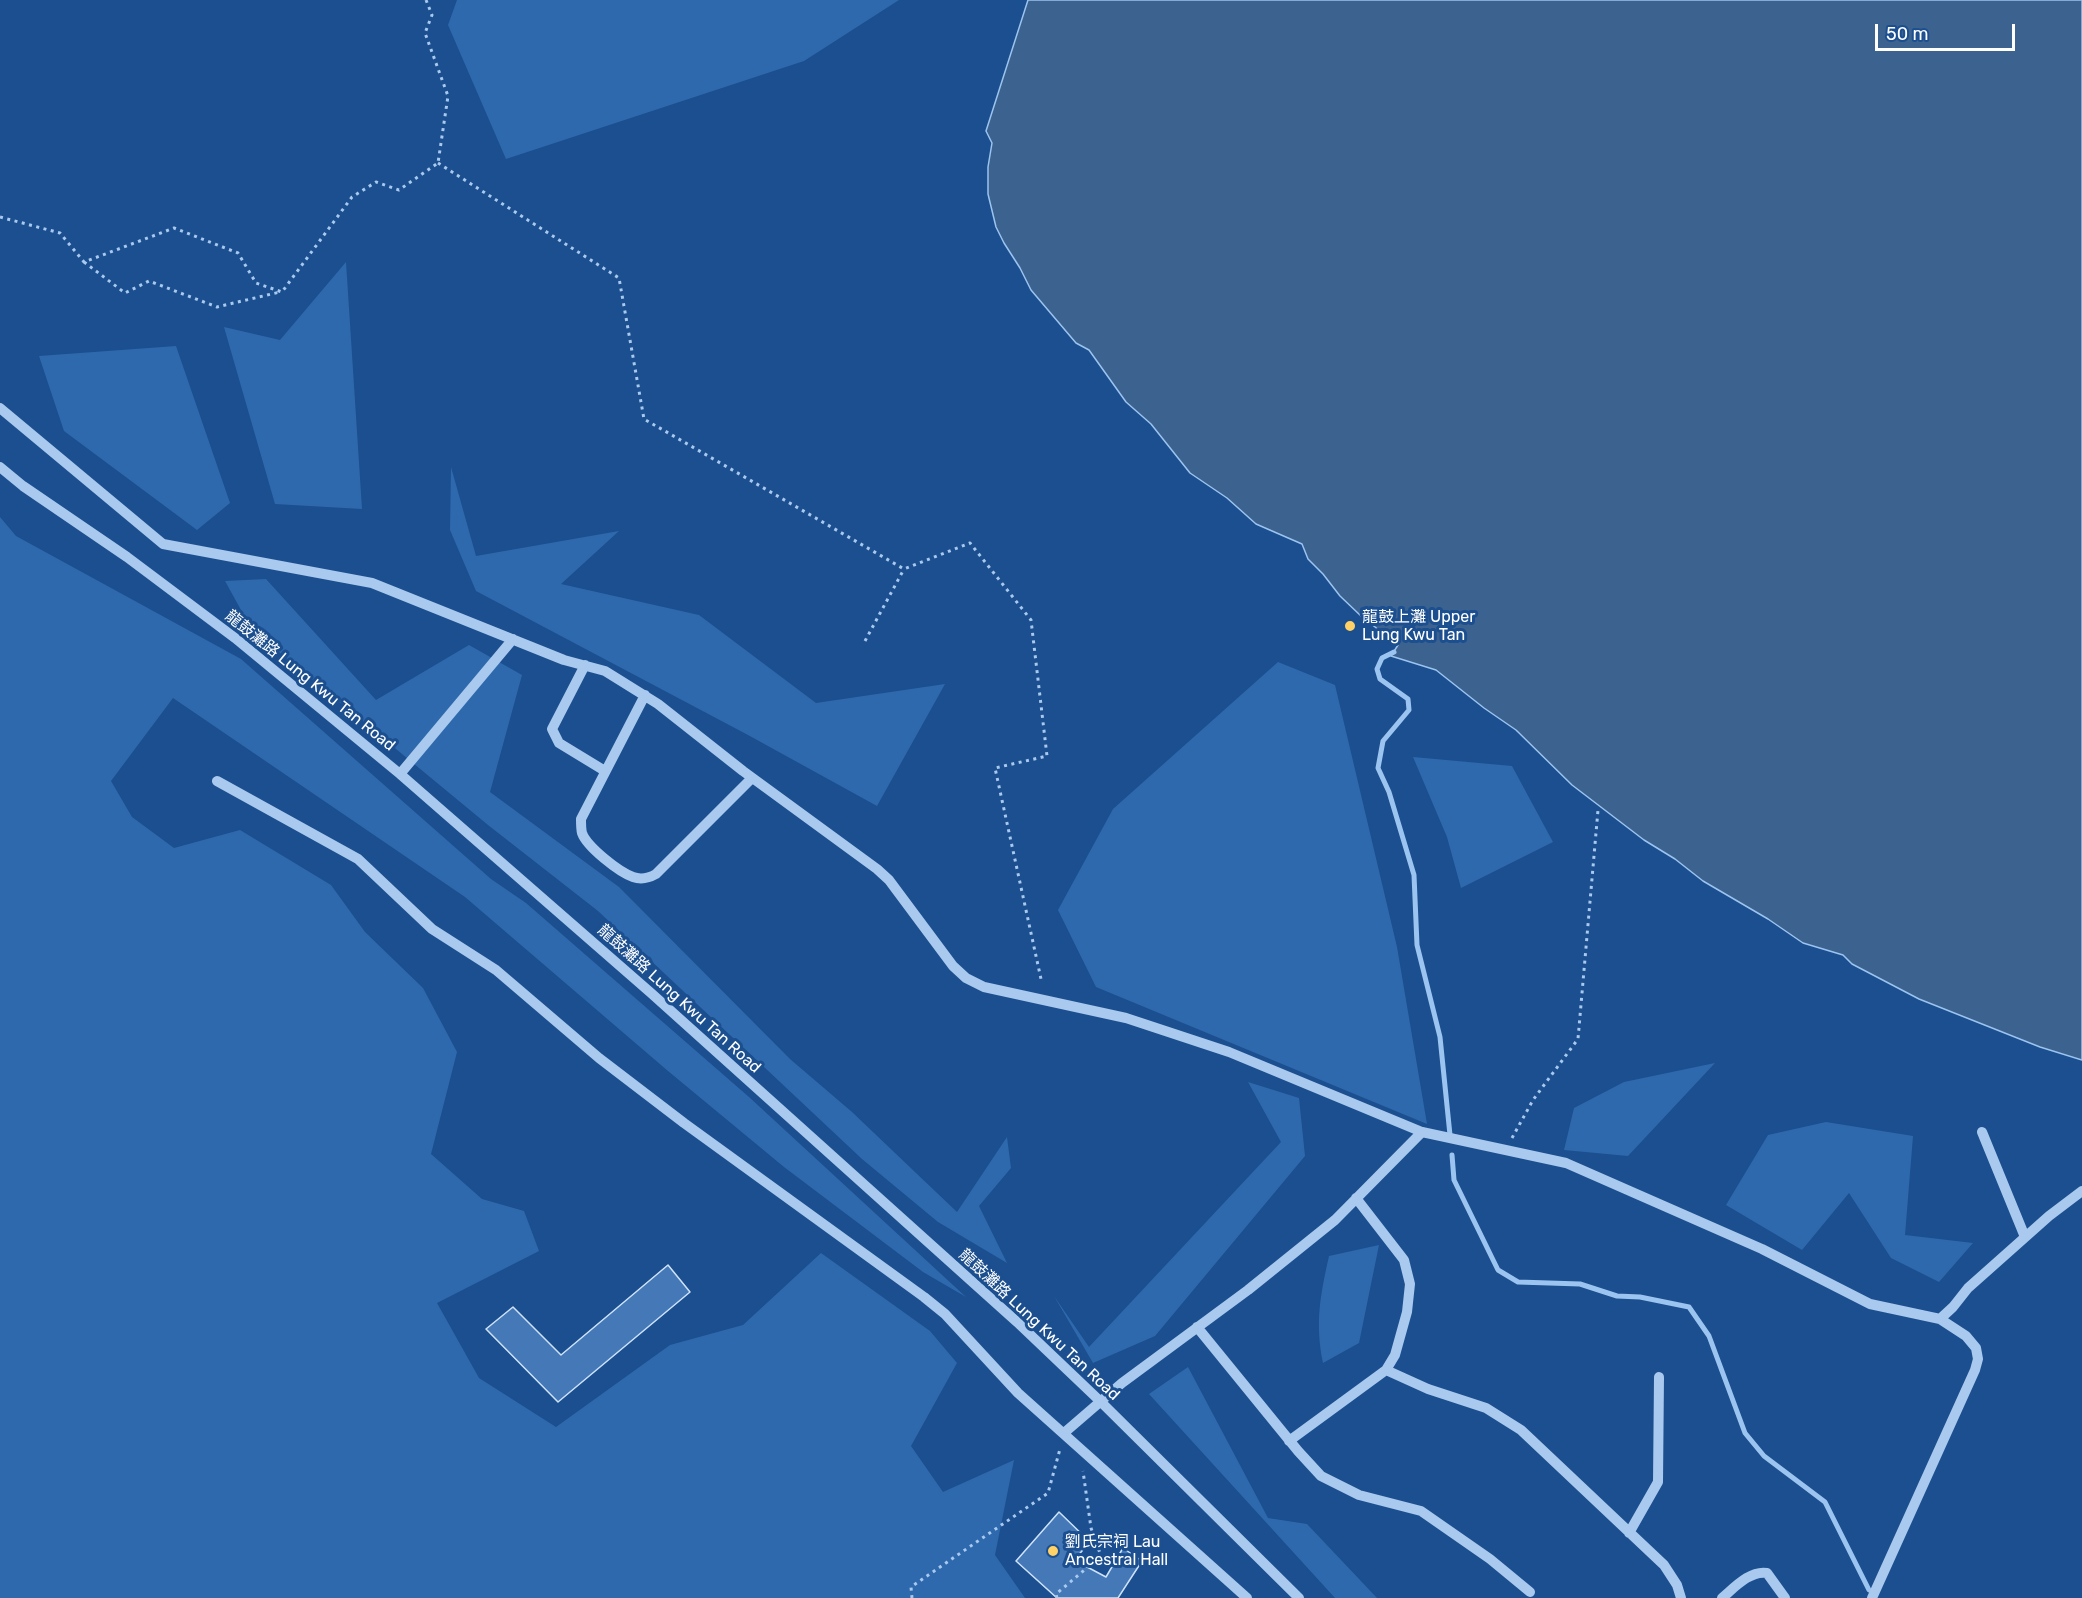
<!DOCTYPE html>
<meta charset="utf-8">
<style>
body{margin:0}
#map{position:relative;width:2082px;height:1598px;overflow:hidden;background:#1b4f8f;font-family:Rubik,sans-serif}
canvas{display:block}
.scale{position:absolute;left:1875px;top:24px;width:140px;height:27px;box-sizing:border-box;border:3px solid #fff;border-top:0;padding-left:8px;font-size:18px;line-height:21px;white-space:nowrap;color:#fff;-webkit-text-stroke:4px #1b4f8f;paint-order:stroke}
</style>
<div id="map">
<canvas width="2082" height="1598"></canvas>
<div class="scale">50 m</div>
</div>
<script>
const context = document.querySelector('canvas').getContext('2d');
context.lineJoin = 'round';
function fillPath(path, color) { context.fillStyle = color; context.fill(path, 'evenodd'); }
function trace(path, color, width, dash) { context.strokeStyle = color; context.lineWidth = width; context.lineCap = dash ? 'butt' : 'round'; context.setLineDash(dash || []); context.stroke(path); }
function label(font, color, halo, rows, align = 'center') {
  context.font = font + ' Rubik,"Noto Sans TC",sans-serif'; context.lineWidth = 6; context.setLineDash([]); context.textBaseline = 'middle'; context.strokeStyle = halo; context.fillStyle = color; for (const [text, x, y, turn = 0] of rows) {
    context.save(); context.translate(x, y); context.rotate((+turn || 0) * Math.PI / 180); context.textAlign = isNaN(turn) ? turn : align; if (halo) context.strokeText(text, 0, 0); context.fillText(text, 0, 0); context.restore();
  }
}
const green = new Path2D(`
 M457,0h442l-95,61 -298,98 -58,-134z
 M346,262l16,247 -87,-5 -51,-177 56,13z
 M176,346l54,157 -33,27 -133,-99 -25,-75z
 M451,467l25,89 143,-25 -58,53 138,31 117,88 129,-19 -68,122 -129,-71 -272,-144 -26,-61z
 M0,517l16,19 225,123 250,220 35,24 223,194 217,200 -43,-25 -139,-105 -116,-96 -203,-174 -292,-199 -62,83 21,36 42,31 66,-18 91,55 34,47 58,56 34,64 -26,102 51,45 42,12 15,40 -102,52 42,75 77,49 114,-82 73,-20 78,-72 109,78 27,32 -46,83 32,46 71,-32 -19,95 30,43h-1025z
 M266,579l110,121 93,-55 53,30 -32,117 129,95 171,172 62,53 105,100 50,-75 4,31 -32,38 28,57 -69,-41 -76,-63 -264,-248 -110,-86 -236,-195 -27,-49z
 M1278,662l57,23 62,262 30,177 -331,-137 -38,-77 55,-101z
 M1413,757l99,9 41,76 -92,46 -14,-51z
 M1715,1063l-87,93 -64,-6 10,-42 50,-26z
 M1248,1082l51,16 6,58 -150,180 -62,27 -39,-67 35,51 192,-205z
 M1826,1122l87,14 -8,99 68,8 -34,39 -48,-24 -42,-65 -47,57 -76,-45 42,-70z
 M1379,1245l-20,98 -36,20c-8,-40 -3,-67 6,-107z
 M1188,1367l80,151 39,6 70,74h-42l-186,-204z`);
const water = new Path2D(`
 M1028,0h1054v1060l-42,-13 -121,-48 -67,-35 -9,-9 -40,-12 -35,-24 -65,-38 -28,-22 -31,-19 -72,-55 -56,-55 -32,-22 -48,-38 -45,-14 7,-11 -37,-29 -21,-20 -17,-22 -15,-15 -6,-15 -46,-20 -29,-26 -37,-25 -39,-49 -25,-22 -37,-52 -13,-7 -45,-53 -11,-22 -16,-25 -8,-16 -8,-33v-27l4,-24 -6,-12z`);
const stream = new Path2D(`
 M1394,652l-12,6 -5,11 3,10 28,20 1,11 -26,31 -5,27 11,24 25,83 3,70 23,92 10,98
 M1452,1155l2,25 44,90 20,12 62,2 37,12 23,1 49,10 20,29 36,97 19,23 61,46 44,88`);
const building = new Path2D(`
 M668,1265l22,27 -132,110 -72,-73 27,-22 48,48z
 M1059,1512l31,30 -16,18 32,17 17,-29 19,13 -24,37h-61l-41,-37z`);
const path = new Path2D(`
 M438,163l181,115 25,141 260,150 66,-26 61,77 16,136 -52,12 46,211
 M0,217l60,16 24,29 90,-34 64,25 18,30 26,9 70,-95 24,-15 23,8 39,-27 10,-67 -23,-63 7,-18 -6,-15
 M84,262l41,31 24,-12 68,26 63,-15
 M865,641l39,-72
 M1512,1138l21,-38 45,-61 20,-229
 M912,1598l-1,-11 137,-94 12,-44
 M1057,1598l-1,-4 45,-38 -10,-28 -8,-57`);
const minor = new Path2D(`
 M0,408l163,136 209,39 192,77 41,11 53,33 85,67 134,98 12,11 64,86 13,12 18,9 142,31 103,34 193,80 144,31 196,86 108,55 70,15 26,17 10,12 2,11 -3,11 -103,228
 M0,467l23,19 104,71 108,81 165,136 251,219 366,329 84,80 198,196
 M585,665l-33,64 7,14 46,28
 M645,695l-64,124c0,4 0,10 1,14 5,14 37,39 51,44 8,3 16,1 23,-3l96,-96
 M400,774l113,-135
 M217,781l141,78 74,70 64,41 103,88 85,65 240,174 21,17 73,79 229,205
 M1982,1132l43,105
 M1940,1319l13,-12 15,-19 81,-72 33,-25
 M1197,1327l101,124 23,25 38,19 62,16 69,48 40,33
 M1386,1370l42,19 58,19 35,22 143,135 13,20 4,13
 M1064,1433l58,-50 126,-93 87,-70 87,-88
 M1289,1441l97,-71 9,-15 12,-43 3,-28 -6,-24 -48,-62
 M1629,1533l29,-51 1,-105
 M1722,1598c12,-10 28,-28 45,-25l18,25`);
const markers = [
 [1350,626,6,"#ffd166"],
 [1053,1551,6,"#ffd166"]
];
const poiNames = [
 ["龍鼓上灘 Upper",1362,617],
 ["Lung Kwu Tan",1362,635],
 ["劉氏宗祠 Lau",1065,1542],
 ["Ancestral Hall",1065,1560]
];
const streetNames = [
 ["龍鼓灘路 Lung Kwu Tan Road",310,681,39],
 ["龍鼓灘路 Lung Kwu Tan Road",679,999,42],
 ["龍鼓灘路 Lung Kwu Tan Road",1039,1325,43]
];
fillPath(green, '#2e69ad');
fillPath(water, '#3c6290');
trace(water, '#9cc4f0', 1.5);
trace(stream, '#9cc4f0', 5);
fillPath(building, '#4478b7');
trace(building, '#cfe3fa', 1.5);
trace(path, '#a9c9ee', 3, [3, 4.5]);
trace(minor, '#a9c9ee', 10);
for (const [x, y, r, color] of markers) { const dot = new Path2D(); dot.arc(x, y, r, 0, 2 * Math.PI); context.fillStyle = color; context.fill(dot); trace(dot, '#1b4f8f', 2); }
label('16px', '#fff', '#1b4f8f', poiNames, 'left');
label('16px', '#fff', '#1b4f8f', streetNames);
</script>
